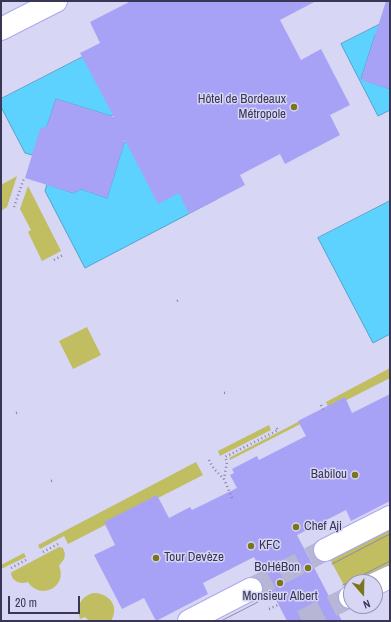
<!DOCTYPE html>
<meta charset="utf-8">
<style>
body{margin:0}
#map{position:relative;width:391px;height:622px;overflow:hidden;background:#d7d6f4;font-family:"Archivo Narrow",sans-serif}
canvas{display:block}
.frame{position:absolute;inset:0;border:2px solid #383653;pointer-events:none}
.north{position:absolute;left:343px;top:574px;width:40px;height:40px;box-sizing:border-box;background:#d7d6f4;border:1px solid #9796b4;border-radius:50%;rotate:160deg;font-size:11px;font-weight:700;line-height:16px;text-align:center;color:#383653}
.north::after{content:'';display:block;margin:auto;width:14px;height:18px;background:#7b761b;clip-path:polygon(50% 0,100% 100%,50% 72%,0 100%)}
.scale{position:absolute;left:8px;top:596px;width:72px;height:18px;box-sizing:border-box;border:2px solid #383653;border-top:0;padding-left:5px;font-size:12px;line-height:14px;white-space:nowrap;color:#383653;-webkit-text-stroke:3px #d7d6f4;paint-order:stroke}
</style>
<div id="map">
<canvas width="391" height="622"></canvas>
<div class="frame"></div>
<div class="north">N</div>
<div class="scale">20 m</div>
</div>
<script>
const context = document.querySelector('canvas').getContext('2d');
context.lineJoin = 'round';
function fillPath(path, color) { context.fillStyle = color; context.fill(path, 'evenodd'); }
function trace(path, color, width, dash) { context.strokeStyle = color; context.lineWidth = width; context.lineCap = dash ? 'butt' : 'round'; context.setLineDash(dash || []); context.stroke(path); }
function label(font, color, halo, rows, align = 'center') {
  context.font = font + ' "Archivo Narrow",sans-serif'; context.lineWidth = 3; context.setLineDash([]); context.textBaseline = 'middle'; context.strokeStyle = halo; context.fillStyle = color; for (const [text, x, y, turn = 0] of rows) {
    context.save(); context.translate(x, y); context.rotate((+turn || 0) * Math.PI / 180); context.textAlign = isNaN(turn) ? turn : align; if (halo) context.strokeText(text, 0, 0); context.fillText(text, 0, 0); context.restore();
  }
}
const green = new Path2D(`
 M17,176l-10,31 -6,4v-26z
 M28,186l33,65 -19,10 -14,-29 3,-2 -11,-21z
 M87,327l14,28 -28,14 -14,-28z
 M390,368v10l-61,31 -3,-7z
 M317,412l1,3 -88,45 -1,-2z
 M269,425l2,5 -51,26 -2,-5z
 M196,462l7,13 -135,69 -4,-8 -24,13 -2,-4z
 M390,528v39l-30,15h-9v4l-5,3 -16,-30z
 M59,547l4,1 2,6 -1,5 -5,7c9,21 -19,35 -31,16 -8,3 -16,-1 -17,-9l1,-1z
 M24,553l2,4 -25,12v-4z
 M93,593c16,0 27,13 18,28h-22l-4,-4 -5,2c-4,-12 0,-22 13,-26z`);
const water = new Path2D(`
 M390,19l-15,16 -14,44 29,10v21l-12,6 -37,-72z
 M112,42l20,63 -21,11 -55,-17 -9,27 -15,29 -7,-2 -24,-46v-8z
 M150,130l67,69 -132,69 -40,-77 2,-7 26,9 8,-4 26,9 17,-55z
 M390,201v133l-17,9 -55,-105z`);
const building = new Path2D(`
 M131,1h185l-36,19 21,40 20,-11 29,56 -20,10 10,20 -55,29 -5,-10 -40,21 5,10 -56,29 -10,-21 -21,11 -33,-64 -18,58 -26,-9 -8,4 -48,-15 15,-49 7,-3 9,-27 58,18 -34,-64 20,-10 -10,-21z
 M386,1l4,1v87l-29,-9z
 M390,394v107l-39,20 -5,-11 -49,25 45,86h-55l-33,-64 -51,26 5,11 -52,27 -12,-23 -22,11 -28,-54 21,-10 -11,-23 53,-27 12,23 21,-11 2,3 45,-22 -7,-13 4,-2 -2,-4 25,-13 2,4 47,-24 -8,-15 47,-24 7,16z`);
const streetTunnel = new Path2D(`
 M251,589l74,-39`);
const secondaryTunnel = new Path2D(`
 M302,621l48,-24`);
const path = new Path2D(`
 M14,207l10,-29
 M54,260l9,-5
 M177,301l3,-2
 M224,393l4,-1
 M321,405l3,7
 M16,413l3,-1
 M209,460l5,9 10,10
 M51,481l3,-1
 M232,498l-8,-19 3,-17 -2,-5 53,-27 -2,-3
 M43,552l15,-8
 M11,568l15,-8
 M269,609l9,-4`);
const street = new Path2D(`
 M1,29l55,-28
 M325,550l65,-33
 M189,621l62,-32`);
const secondary = new Path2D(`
 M375,584l15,-7
 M350,597l1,-1`);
const tram = new Path2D(`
 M332,564l58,-30
 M343,585l47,-24
 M221,621l37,-19`);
const markers = [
 [294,107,4,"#7b761b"],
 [355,475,4,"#7b761b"],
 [296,527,4,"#7b761b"],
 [251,546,4,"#7b761b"],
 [156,558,4,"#7b761b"],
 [308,568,4,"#7b761b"],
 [280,583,4,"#7b761b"]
];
const poiNames = [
 ["Hôtel de Bordeaux",286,100],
 ["Métropole",286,115],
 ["Babilou",347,475],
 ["Chef Aji",304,527,"left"],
 ["KFC",259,546,"left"],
 ["Tour Devèze",164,558,"left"],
 ["BoHéBon",300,568],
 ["Monsieur Albert",280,597,"center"]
];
fillPath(green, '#c1bd61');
fillPath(water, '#5dd2fe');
trace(water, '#52a3cb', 1);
fillPath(building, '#a8a2f7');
trace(streetTunnel, '#b7b6d4', 22, [22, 11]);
trace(secondaryTunnel, '#b7b6d4', 22, [22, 11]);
trace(street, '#aba7ef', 24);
trace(secondary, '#aba7ef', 24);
trace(path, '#8482a0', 2.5, [1, 3]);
trace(street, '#fff', 22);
trace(secondary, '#fff', 22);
trace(tram, '#8d8ca9', 1);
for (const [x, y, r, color] of markers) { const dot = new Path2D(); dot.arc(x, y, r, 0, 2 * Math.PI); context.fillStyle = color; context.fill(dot); trace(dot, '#d7d6f4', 1.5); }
label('13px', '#383653', '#d7d6f4', poiNames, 'right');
</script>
